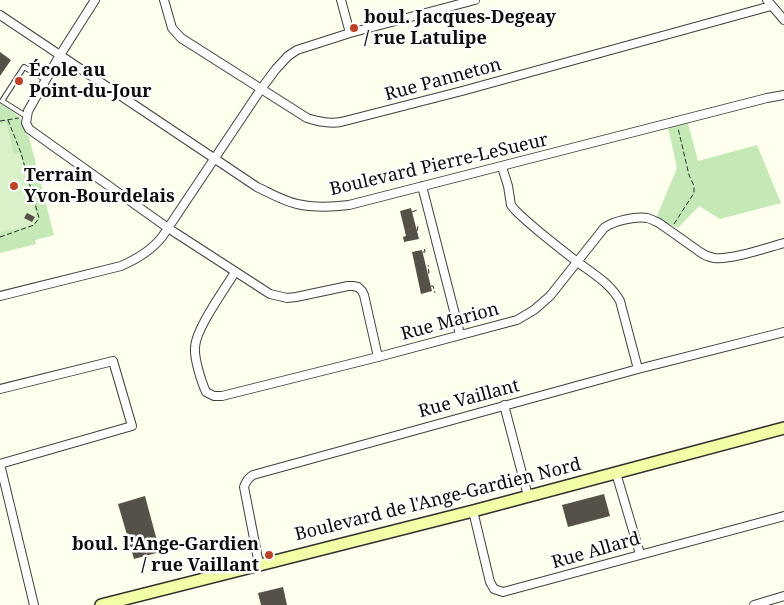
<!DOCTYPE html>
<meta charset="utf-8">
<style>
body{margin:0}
canvas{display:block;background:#feffec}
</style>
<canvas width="784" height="605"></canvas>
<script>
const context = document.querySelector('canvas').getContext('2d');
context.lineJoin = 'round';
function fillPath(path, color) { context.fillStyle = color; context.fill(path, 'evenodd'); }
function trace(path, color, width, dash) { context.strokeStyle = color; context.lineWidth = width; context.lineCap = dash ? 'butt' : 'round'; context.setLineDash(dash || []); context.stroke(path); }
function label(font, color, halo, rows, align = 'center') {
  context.font = font + ' "Noto Serif",serif'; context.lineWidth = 5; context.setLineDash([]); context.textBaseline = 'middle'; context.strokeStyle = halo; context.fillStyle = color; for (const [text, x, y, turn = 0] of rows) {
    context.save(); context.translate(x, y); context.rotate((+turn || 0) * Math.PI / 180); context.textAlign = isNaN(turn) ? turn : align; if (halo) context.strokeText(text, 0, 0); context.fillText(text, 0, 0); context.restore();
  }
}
const green = new Path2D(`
 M0,104c6,4 16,8 20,15 5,7 1,10 9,18l25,98 -19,5 1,4 -36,9z
 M688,123l10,38 59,-16 24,58 -61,16 -21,-13 -21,22 -22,-10 21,-50 -9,-41z`);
const pitch = new Path2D(`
 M6,122l8,32 6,-1 17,65 -4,7 -33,8v-109z`);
const building = new Path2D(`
 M0,52l11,8 -11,16z
 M411,208l8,31 -15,3 -1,-5 3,-1 -6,-25z
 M27,213l8,4 -3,5 -8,-4z
 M422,250l10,41 -11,3 -9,-42z
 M604,494l6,22 -42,11 -6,-22z
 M145,496l15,56 -26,7 -16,-55z
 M283,587l4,18h-26l-3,-12z`);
const path = new Path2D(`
 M0,121l19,-3
 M412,212l5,-2
 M674,224l20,-31v-7l-5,-11 -11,-47
 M417,231l1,-5
 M0,237l34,-12 5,-7 -18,-65 -13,-33
 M423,252h2l-1,-5
 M428,273h1l-1,-8
 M431,286h2l2,7`);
const service = new Path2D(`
 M26,116l-24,-15 22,-34 22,13`);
const minor = new Path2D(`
 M95,0l-35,55 -32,56 -2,12 3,6 139,99 102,66 17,4 9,-1 52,-11h5l5,1 4,4 2,4 14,62
 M164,0l8,28 9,10 126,80c12,4 22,6 34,4l121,-31 309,-85
 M341,0l9,33
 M767,0l17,20
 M0,15l257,172c13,6 26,14 40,17 17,4 35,3 52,1l418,-107 17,-3
 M502,167l6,19 3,19 4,5c19,19 41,35 61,51 16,12 34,22 44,40l18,68
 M422,186l38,148
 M235,272c-10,17 -39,56 -40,75 -1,11 6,34 11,45l8,4h8l156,-39 139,-37 17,-10 16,-14 54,-68c9,-7 32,-12 43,-10 4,1 8,3 12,5l41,29c4,3 9,5 14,6 18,2 52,-10 70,-15
 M0,296l121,-30c16,-7 30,-15 41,-29l99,-148 15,-20 12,-13 9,-6 53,-17 125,-33
 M0,389l113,-28 19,65 -132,38
 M504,405l24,91
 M0,464l34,141
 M616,473l24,81
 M473,511l17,71 4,7 9,3 281,-76
 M259,564l-15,-77c2,-6 4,-9 9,-12l385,-106 146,-37
 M754,605l30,-9`);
const secondary = new Path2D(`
 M101,605l372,-94 311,-83`);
const markers = [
 [354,28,5,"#bd4225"],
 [19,81,5,"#bd4225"],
 [14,186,5,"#bd4225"],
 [269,555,5,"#bd4225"]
];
const poiNames = [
 ["boul. Jacques-Degeay",364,18],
 ["/ rue Latulipe",364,39],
 ["École au",29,71],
 ["Point-du-Jour",29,92],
 ["Terrain",24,176],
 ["Yvon-Bourdelais",24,197],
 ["boul. l'Ange-Gardien",259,545,"right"],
 ["/ rue Vaillant",259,566,"right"]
];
const streetNames = [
 ["Rue Panneton",443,80,-15],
 ["Boulevard Pierre-LeSueur",439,165,-13],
 ["Rue Marion",450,322,-15],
 ["Rue Vaillant",469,399,-15],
 ["Boulevard de l'Ange-Gardien Nord",438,500,-14],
 ["Rue Allard",596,551,-16]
];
fillPath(green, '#c4e9b6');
fillPath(pitch, '#d9f0c8');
fillPath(building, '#555149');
trace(service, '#404040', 6);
trace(minor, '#404040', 10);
trace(secondary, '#2f2f2f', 14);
trace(path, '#2f2f2f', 1, [5, 2.5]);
trace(service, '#fff', 4);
trace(minor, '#fff', 8);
trace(secondary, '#f3ffa7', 11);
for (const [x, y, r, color] of markers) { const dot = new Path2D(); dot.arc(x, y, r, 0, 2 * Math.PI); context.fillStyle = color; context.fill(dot); trace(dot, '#fff', 2); }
label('bold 18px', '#0d0d0d', '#fff', poiNames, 'left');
label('18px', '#0d0d0d', '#fff', streetNames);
</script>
